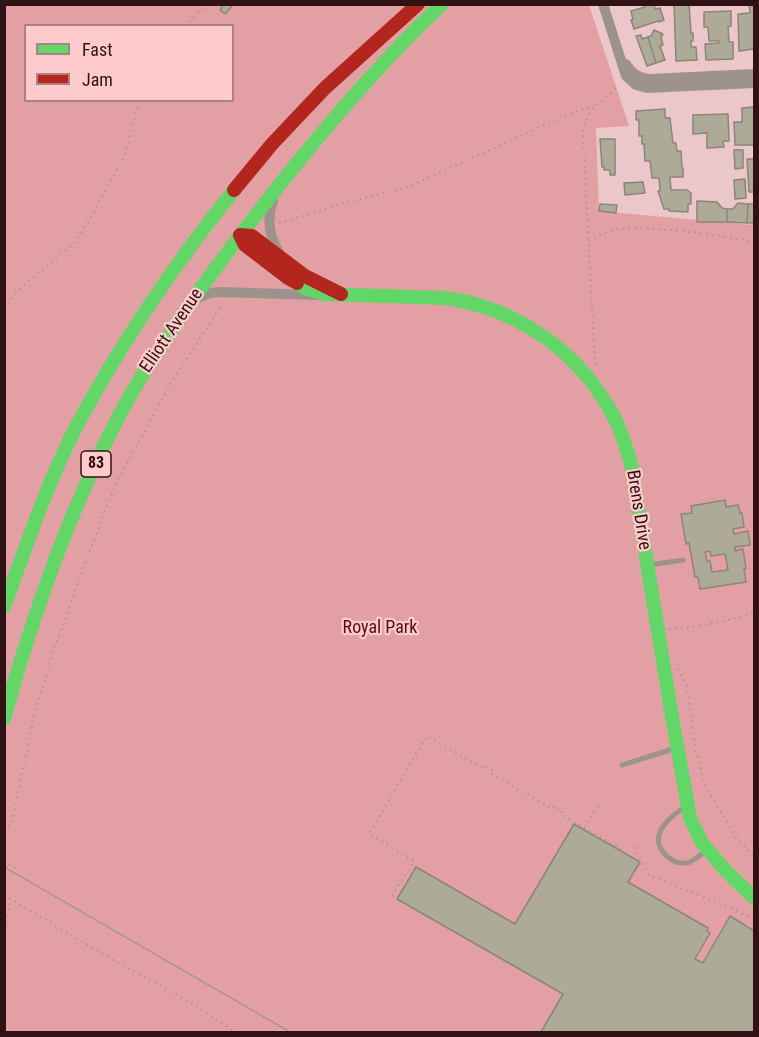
<!DOCTYPE html>
<style>
body{margin:0}
#map{position:relative;width:759px;height:1037px;overflow:hidden;background:#ecc7c9;font-family:"Roboto Condensed",sans-serif}
canvas{display:block}
.frame{position:absolute;inset:0;border:6px solid #301215;pointer-events:none}
.legend{position:absolute;left:24px;top:24px;width:210px;height:78px;box-sizing:border-box;background:#fecbcc;border:2px solid #ac8183;margin:0;padding:8px 10px;list-style:none;font-size:18px;color:#301215}
.legend li{display:flex;align-items:center;gap:12px;height:30px}
.legend b{width:30px;border:2px solid #ac8183}
</style>
<div id="map">
<canvas width="759" height="1037"></canvas>
<div class="frame"></div>
<ul class="legend">
<li><b style="height:8px;background:#63d668"></b>Fast</li>
<li><b style="height:8px;background:#b3261e"></b>Jam</li>
</ul>
</div>
<script>
const context = document.querySelector('canvas').getContext('2d');
context.lineJoin = 'round';
function fillPath(path, color) { context.fillStyle = color; context.fill(path, 'evenodd'); }
function trace(path, color, width, dash) { context.strokeStyle = color; context.lineWidth = width; context.lineCap = dash ? 'butt' : 'round'; context.setLineDash(dash || []); context.stroke(path); }
function label(font, color, halo, rows, align = 'center') {
  context.font = font + ' "Roboto Condensed",sans-serif'; context.lineWidth = 4.5; context.setLineDash([]); context.textBaseline = 'middle'; context.strokeStyle = halo; context.fillStyle = color; for (const [text, x, y, turn = 0] of rows) {
    context.save(); context.translate(x, y); context.rotate((+turn || 0) * Math.PI / 180); context.textAlign = isNaN(turn) ? turn : align; if (halo) context.strokeText(text, 0, 0); context.fillText(text, 0, 0); context.restore();
  }
}
const green = new Path2D(`
 M5,5h584l40,121 -33,2 3,83 155,14v807h-749zM26,26h206v74h-206z`);
const building = new Path2D(`
 M224,4h10l-9,10 -5,-4z
 M644,4h10l1,5 5,-1 4,12 -5,2 -1,-1 -24,8 -3,-9h2l-2,-9 14,-4z
 M674,4h15l2,29h2v8h-2v6h5l1,13 -21,1z
 M749,4h5v45l-15,2 -1,-37 12,-1z
 M731,11v15l-3,1 1,15h4v17l-27,1 -1,-16 14,-1v-2h-10l-1,-14h-4v-15z
 M654,30l9,4 -2,3 2,8 -3,1 5,14 -9,3 -8,-26 3,-1z
 M641,35l1,4 6,-2 8,26 -9,3 -11,-30z
 M754,107v38h-19l-1,-23h8v-14z
 M665,109v9h5l3,25h3l1,8h4l1,17h1v9h-13l1,13h16l4,3v11h-3v8l-19,-1v-2h-5l-6,-18h2l-1,-13h-7l-2,-17h-5l-1,-17h-2v-8h-3v-16h-3v-9z
 M728,114l1,27h-6l1,6 -17,1v-15l-14,1v-19z
 M600,139h15v36h-5v-5h-6v-3h-2z
 M734,150h9v18l-8,1z
 M747,159h7v33h-5z
 M745,179l1,19 -11,1 -1,-19z
 M643,182l2,11 -20,2 -1,-12z
 M697,201l20,1 5,6 5,1v13h-30z
 M738,203l10,1 -1,19 -20,-1v-13h6z
 M600,204l17,1 -1,8 -17,-2z
 M748,204h6v19h-7z
 M725,500l1,7 12,-2 2,8h2l2,14 -11,2 1,5 14,-3 2,14 -15,2v4l8,-2 3,20h-2l2,13 -46,7 -2,-12h-3l-6,-34 -3,1 -5,-30 11,-1 -1,-7zM710,551l1,5 14,-2 3,16 -16,2 -2,-11h-3l-2,-9z
 M574,824l66,38 -12,20 80,46 -1,3 3,2 -15,26 8,4 27,-47 24,15v101h-213l22,-38 -166,-95 19,-32 99,57z`);
const path = new Path2D(`
 M185,26l22,-22
 M279,223l62,-19 67,-17 161,-73 27,-9
 M589,241c8,-4 16,-9 25,-11 13,-3 26,-2 38,-1 34,1 69,7 102,13
 M4,308l14,-18 56,-47 14,-21 35,-63 17,-59
 M595,365l-12,-231c2,-24 19,-34 36,-48
 M669,629c30,-2 57,-7 85,-17
 M678,669l9,18 9,64 9,34 31,52 18,19
 M584,828l39,22
 M4,831l8,-9 22,-106 21,-70 50,-136 15,-34 50,-91 39,-60 13,-22
 M634,847l15,28 89,36 16,10
 M4,861l13,8
 M4,880l5,2
 M4,895l31,19 80,47 80,44 40,27
 M392,896l22,-35 -45,-27 58,-98 56,32 2,-2 9,5 -2,3 60,35 2,-3 8,5 -1,3 23,14 16,-25
 M4,934l7,-34`);
const lane = new Path2D(`
 M649,565l34,-5
 M622,765l54,-17
 M684,807c-9,7 -22,16 -25,28 -4,16 16,33 31,27 6,-3 11,-8 16,-11`);
const street = new Path2D(`
 M603,4l23,72 10,9 11,3 107,-5
 M626,64c5,9 12,14 23,15l105,-5
 M273,201c-7,19 -4,36 7,53
 M198,298l12,-5 10,-1 97,3`);
const fast = new Path2D(`
 M297,283l8,5 20,6 119,4c67,8 129,49 163,107 12,18 18,39 24,59l40,247 19,107 12,25 24,28 28,27
 M4,607c22,-60 42,-121 71,-178 45,-85 99,-164 159,-239
 M4,719c31,-113 70,-223 127,-325 12,-21 26,-41 39,-61 28,-42 58,-82 89,-122 56,-72 116,-144 183,-207`);
const jam = new Path2D(`
 M234,190l38,-46 53,-56 93,-84
 M297,283l-9,-5 -43,-33 -5,-10 12,1 53,40 36,18`);
const tram = new Path2D(`
 M4,867l286,165`);
const shields = [
 [96,464,30]
];
const shieldNames = [
 ["83",96,464]
];
const streetNames = [
 ["Elliott Avenue",172,331,-56],
 ["Brens Drive",638,510,81]
];
const parkNames = [
 ["Royal Park",380,628]
];
fillPath(green, '#e3a0a4');
fillPath(building, '#aeaa98');
trace(building, '#8d847a', 1.5);
trace(path, '#a69793', 2, [1.5, 4.5]);
trace(lane, '#9e938c', 5);
trace(street, '#9e938c', 10);
trace(fast, '#63d668', 14);
trace(jam, '#b3261e', 14);
trace(tram, '#ab9693', 1.5);
for (const [x, y, w] of shields) { const box = new Path2D(); box.roundRect(x - w / 2, y - 13, w, 26, 4.5); context.fillStyle = '#fecbcc'; context.fill(box); trace(box, '#301215', 1.5); }
label('bold 16px', '#301215', null, shieldNames);
label('18px', '#301215', '#fecbcc', streetNames);
label('18px', '#570a1a', '#fecbcc', parkNames);
</script>
